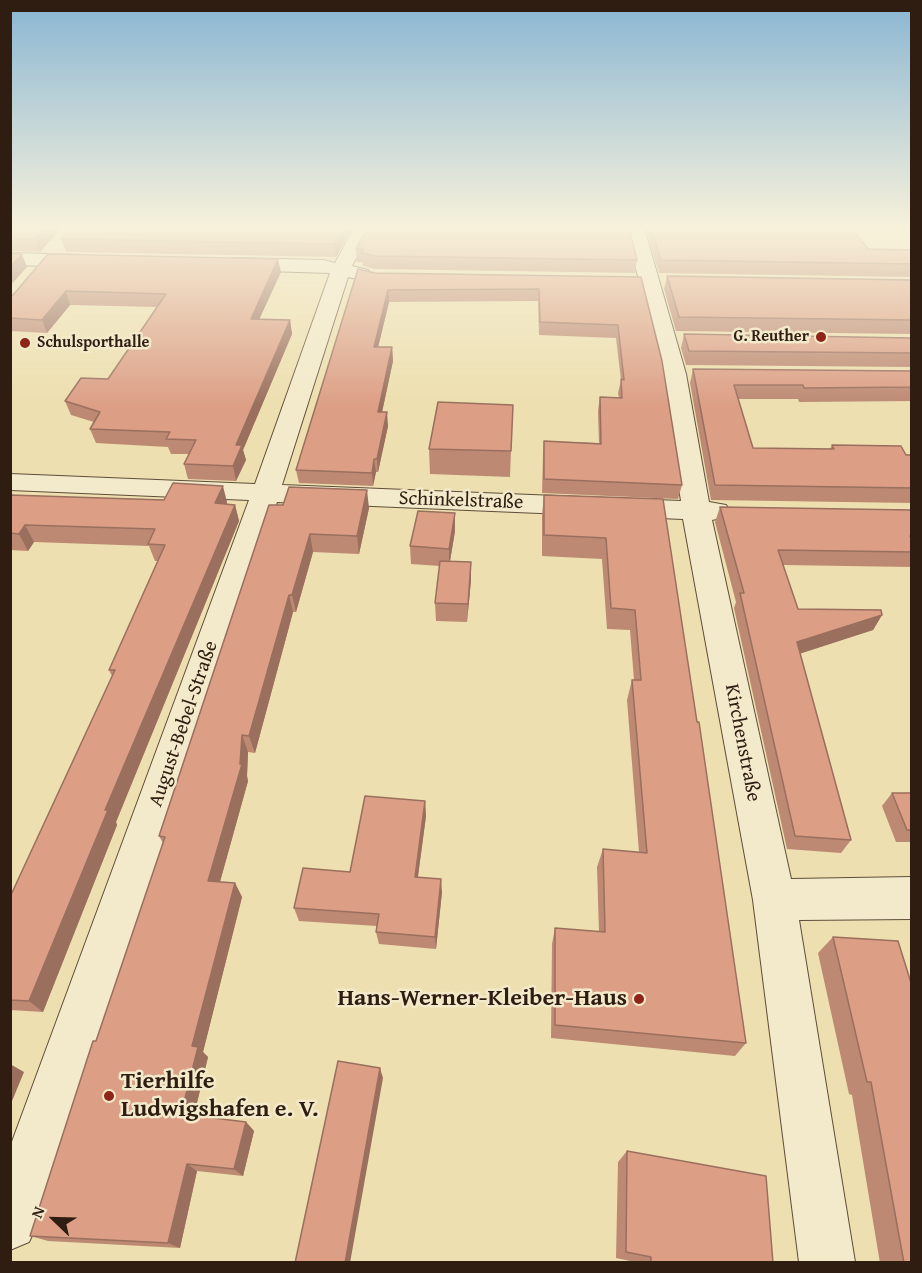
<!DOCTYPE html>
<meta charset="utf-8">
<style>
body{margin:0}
#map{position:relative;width:922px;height:1273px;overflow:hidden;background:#eddfaf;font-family:"Gentium Book Plus",serif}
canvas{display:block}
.frame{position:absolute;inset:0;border:12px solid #301d12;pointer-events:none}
.north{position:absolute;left:24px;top:1189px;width:60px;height:60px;-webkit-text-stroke:4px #f3eacb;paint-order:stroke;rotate:293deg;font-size:16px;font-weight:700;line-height:24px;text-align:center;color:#301d12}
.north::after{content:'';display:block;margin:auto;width:21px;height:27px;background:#301d12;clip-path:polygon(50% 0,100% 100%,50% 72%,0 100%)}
</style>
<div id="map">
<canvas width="922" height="1273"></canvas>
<div class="frame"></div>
<div class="north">N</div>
</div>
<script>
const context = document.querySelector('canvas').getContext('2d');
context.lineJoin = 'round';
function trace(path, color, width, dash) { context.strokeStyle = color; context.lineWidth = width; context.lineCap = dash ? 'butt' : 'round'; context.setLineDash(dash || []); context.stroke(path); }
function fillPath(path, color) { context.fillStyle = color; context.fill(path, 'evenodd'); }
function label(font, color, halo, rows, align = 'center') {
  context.font = font + ' "Gentium Book Plus",serif'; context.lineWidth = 5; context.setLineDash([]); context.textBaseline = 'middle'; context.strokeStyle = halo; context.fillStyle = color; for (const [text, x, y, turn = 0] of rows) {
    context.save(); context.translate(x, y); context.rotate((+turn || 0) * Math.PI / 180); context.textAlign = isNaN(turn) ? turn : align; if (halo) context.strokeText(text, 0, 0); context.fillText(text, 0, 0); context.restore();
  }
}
const street = new Path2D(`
 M354,228h18l-20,38 16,4 3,4 -3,4 -7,2 -13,-3 -66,208 399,16 -19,-127 -36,-146h18l42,146 23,128 17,3 4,6 -4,6 -14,3 79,359 121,-2v42l-113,1 56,342h-56l-46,-362 -70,-381 -406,-17 -239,721 -9,19 -19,8v-103l239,-647 -239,-10v-16l245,10 75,-211 -96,-3 -7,-2 -3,-4 3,-4 7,-2 90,2 11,3z
 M10,253l79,2 7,2 2,4 -2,4 -7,2 -79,-2z`);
const wall = new Path2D(`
 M10,228h51l-21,24 -30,-1z
 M71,228h281l-16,29 -270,-5 -5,-13z
 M645,228h207l16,21 44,1v27l-253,-4z
 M356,249l281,11 -2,13 -259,-4 -13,-3v-4h-6z
 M281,272l-22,47 31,1 2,14 -49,116 3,10 -10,21 -48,-2 -4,-15 5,-10h-18l-3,-7 -72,-4 -6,-14 4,-7 -23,-7 -6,-14 43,-22 49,-72 -87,-2 -23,28 -37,-2v-35z
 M375,273l266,4 41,208 -4,14 -136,-6 1,-38 1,-14 55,2 -1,-32 2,-14 19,1 -1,-5 3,-13 -5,-42 -77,-3 -1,-34 -149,1 -11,45h14l1,14 -11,51 6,14 -10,46h-2l-3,14 -74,-3 -3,-13z
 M667,276l245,4v54l-236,-3 -12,-42z
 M684,334l228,4v29l-226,-2 -5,-17z
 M693,369l219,2v30l-113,1 -1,-3h-60l15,49 77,1 2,-4 80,10v48l-201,-3 -21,-117z
 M429,449l82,2 -1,26 -80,-3z
 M10,495l217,7v2l8,1 4,16 -123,301 1,3 -74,187 -33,-2v-113l102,-221 -3,-6 49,-109h-3l-6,-15 -115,-4 -6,9 -18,-1z
 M544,495l119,4 83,544 -11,13 -184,-18 1,-94 3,-16 44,4 -2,-65 6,-18 36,3 -12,-152 5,-20h2l-4,-50 -23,-1 -5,-70 -60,-3v-41z
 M269,505l100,3 -10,46 -46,-2 -17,60h-3l-38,141 -7,-1 -1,24 1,5 -28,101 15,1 7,14 -39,155 5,5 -14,59 52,6 8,9 -11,45 -46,-5 -17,77 -132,-7 -18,-5 133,-393 -4,-7z
 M720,507l192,3v54l-2,3 -127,-2 15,44 84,6 -9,15 -73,23 51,187 -10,13 -54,-4 -53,-241 2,-6 -21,-80z
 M455,513v18l-5,30 21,1v18l-4,42 -31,-1 -1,-18 5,-37 -29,-2 -1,-18z
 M892,793h20v49h-16l-14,-36z
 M425,801l1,15 -8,61 24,15 -6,57 -57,-5 -3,-12 1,-6 -78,-5 -5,-13 56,-36z
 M833,937l65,4 14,322h-32l-28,-168 -3,-1 -31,-141z
 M627,1151l146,112h-133l-24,-5 2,-96z`);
const shadedWall = new Path2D(`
 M45,228h16l-21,24 -5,-13z
 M343,228h9l-16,29 -2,-13z
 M22,254l5,13 -17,19v-19z
 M278,259l3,13 -28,61 -2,-14z
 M388,290l1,12 -14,58 -1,-13z
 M66,291l4,14 -23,28 -5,-13z
 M290,320l2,14 -49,116 3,10 -10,21 -3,-15 3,-21z
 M392,347l1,14 -14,65 -1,-14z
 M387,412l1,14 -10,46 -1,-13z
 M374,459l2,13 -3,14 -1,-13z
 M223,486l4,16 -7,18 -5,-17z
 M367,490l2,18 -10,46 -2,-18z
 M235,505l4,16 -123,301 1,3 -74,187 -14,-11 76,-191z
 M455,513v18l-6,36v-18z
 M25,525l9,17 -6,9 -9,-17z
 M310,534l3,18 -17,60 -4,-17z
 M471,562v18l-4,42 1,-18z
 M289,595l4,17 -38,141 -6,-17z
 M882,615l-9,15 -83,27 7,-15z
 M242,735l6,17 -1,24 1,5 -32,115 -8,-15 32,-117z
 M425,801l1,15 -10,74 -1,-13z
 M441,879l1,13 -6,57 -1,-12z
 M235,883l7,14 -39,155 5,5 -16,66 -11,-9 11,-68z
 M10,1064l14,8 -14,34z
 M380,1068l3,10 -33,185h-5z
 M246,1122l8,9 -11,45 -9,-7z
 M187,1164l10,7 -17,77 -12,-5z`);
const building = new Path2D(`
 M10,228h35l-10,11h-25z
 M71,228h272l-9,16 -273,-5z
 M367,228h262l8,32 -262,-4 -13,-3 1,-4h-7z
 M651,228h201l16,21 44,1v14l-251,-4z
 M10,254h12l-12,13z
 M48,254l230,5 -27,60 39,1 -54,125h6l-9,21 -49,-2 12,-24 -30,-1 4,-7 -80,-3 10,-17 -35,-11 16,-23 27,1 58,-85 -100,-3 -24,29 -32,-2v-22l3,-1z
 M358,269l17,4 266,4 21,84 20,124 -138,-6v-38l57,3 -1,-47 22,1 -1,-19 3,1 -6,-55 -78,-3 -1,-33 -151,1 -14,57h18l-14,65h9l-10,47h-3l-2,14 -76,-3z
 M667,276l245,4v40l-233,-3z
 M684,334l228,4v15l-223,-2z
 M693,369l219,2v16l-108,1 -1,-3h-69l19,63 81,1 -2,-4 69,1 5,9h6v33l-197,-3z
 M438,402l75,3 -2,46 -82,-2z
 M173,483l50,3 -8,17 20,2 -130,305h3l-79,191 -19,-1v-103l105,-227h-6l56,-125 -17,-1 7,-15 -130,-4 -6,9 -9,-1v-38l154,5z
 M289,487l78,3 -10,46 -47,-2 -18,61h-3l-40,141 -7,-1 -2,29h2l-34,117 27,2 -43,163 6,1 -17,67 65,8 -12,47 -47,-5 -19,79 -138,-7 63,-195h3l69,-204 -6,-1 110,-331h14z
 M544,495l119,4 34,223h2l47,321 -191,-18v-97l50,4 -2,-83 44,4 -15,-173h9l-6,-70 -24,-2 -5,-70 -62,-3z
 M720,507l192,3v26h-2l2,4v12l-134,-2 20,59 83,1 1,5 -85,27 54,198 -56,-4 -55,-243h4z
 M418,511l37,2 -6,36 -39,-3z
 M440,561l31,1 -3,42 -33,-1z
 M892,793h20v37h-5z
 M365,796l60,5 -10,76 26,2 -6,58 -59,-5 3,-18 -85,-6 9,-40 47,4z
 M833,937l65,4 14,45v277h-8l-33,-181h-4z
 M338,1061l42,7 -35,195h-50z
 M627,1151l139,25 7,87h-122v-6l-25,-5z`);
const markers = [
 [821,337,6,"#8f2418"],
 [25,343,6,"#8f2418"],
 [639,999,6,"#8f2418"],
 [109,1096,6,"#8f2418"]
];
const farPoinames = [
 ["G. Reuther",809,337],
 ["Schulsporthalle",37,343,"left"]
];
const streetNames = [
 ["Schinkelstraße",461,501,2],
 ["August-Bebel-Straße",184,724,-71],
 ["Kirchenstraße",742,743,79]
];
const nearPoinames = [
 ["Hans-Werner-Kleiber-Haus",627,999],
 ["Tierhilfe",121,1082,"left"],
 ["Ludwigshafen e. V.",121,1110,"left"]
];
trace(street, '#5f4e39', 2);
fillPath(street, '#f3eacb');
fillPath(wall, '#bd8973');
fillPath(shadedWall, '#9a6f5e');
fillPath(building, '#dc9f86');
trace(building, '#9a6f5e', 1.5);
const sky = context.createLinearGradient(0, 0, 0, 406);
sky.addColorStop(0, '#89b6d3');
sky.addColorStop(0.56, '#f7f1db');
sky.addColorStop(1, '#f7f1db00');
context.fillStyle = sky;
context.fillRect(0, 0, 922, 406);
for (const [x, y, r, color] of markers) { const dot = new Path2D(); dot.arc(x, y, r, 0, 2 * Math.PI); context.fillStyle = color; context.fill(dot); trace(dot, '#f3eacb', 2); }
label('bold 16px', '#301d12', '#f3eacb', farPoinames, 'right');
label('20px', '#301d12', '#f3eacb', streetNames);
label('bold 24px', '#301d12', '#f3eacb', nearPoinames, 'right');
</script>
